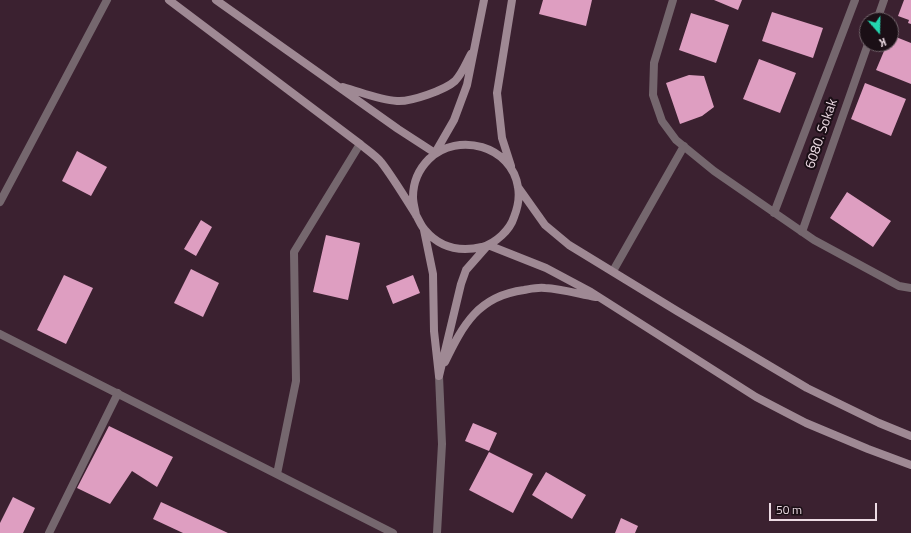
<!DOCTYPE html>
<style>
body{margin:0}
#map{position:relative;width:911px;height:533px;overflow:hidden;background:#3b2130;font-family:"Titillium Web",sans-serif}
canvas{display:block}
.north{position:absolute;left:859px;top:12px;width:40px;height:40px;box-sizing:border-box;background:#1b0f16;border:1px solid #6f6168;border-radius:50%;rotate:160deg;font-size:11px;font-weight:700;line-height:16px;text-align:center;color:#eddbe4}
.north::after{content:'';display:block;margin:auto;width:14px;height:18px;background:#23d5af;clip-path:polygon(50% 0,100% 100%,50% 72%,0 100%)}
.scale{position:absolute;left:769px;top:503px;width:108px;height:18px;box-sizing:border-box;border:2px solid #eddbe4;border-top:0;padding-left:5px;font-size:12px;line-height:14px;white-space:nowrap;color:#eddbe4;-webkit-text-stroke:3px #1b0f16;paint-order:stroke}
</style>
<div id="map">
<canvas width="911" height="533"></canvas>
<div class="north">K</div>
<div class="scale">50 m</div>
</div>
<script>
const context = document.querySelector('canvas').getContext('2d');
context.lineJoin = 'round';
function fillPath(path, color) { context.fillStyle = color; context.fill(path, 'evenodd'); }
function trace(path, color, width, dash) { context.strokeStyle = color; context.lineWidth = width; context.lineCap = dash ? 'butt' : 'round'; context.setLineDash(dash || []); context.stroke(path); }
function label(font, color, halo, rows, align = 'center') {
  context.font = font + ' "Titillium Web",sans-serif'; context.lineWidth = 4; context.setLineDash([]); context.textBaseline = 'middle'; context.strokeStyle = halo; context.fillStyle = color; for (const [text, x, y, turn = 0] of rows) {
    context.save(); context.translate(x, y); context.rotate((+turn || 0) * Math.PI / 180); context.textAlign = isNaN(turn) ? turn : align; if (halo) context.strokeText(text, 0, 0); context.fillText(text, 0, 0); context.restore();
  }
}
const building = new Path2D(`
 M543,0h49l-6,26 -47,-12z
 M714,0h28l-4,10z
 M904,0h7v24l-3,-1 1,-3 -11,-4z
 M772,12l51,16 -10,30 -51,-17z
 M691,13l38,12 -13,38 -37,-13z
 M891,35l20,8v41l-35,-14 11,-26h4z
 M759,59l37,14 -16,40 -37,-14z
 M689,75l15,1 10,31 -12,9 -22,8 -14,-41z
 M865,83l41,16 -15,37 -40,-17z
 M77,151l30,16 -16,29 -29,-15z
 M847,192l44,29 -18,26 -43,-29z
 M201,220l11,7 -16,29 -12,-7z
 M326,235l34,8 -12,57 -35,-8z
 M191,269l28,14 -16,34 -29,-14z
 M64,275l29,13 -27,56 -29,-14z
 M413,275l7,18 -27,11 -7,-18z
 M473,423l24,10 -8,18 -24,-10z
 M109,426l64,31 -16,30 -25,-16 -22,33 -33,-16z
 M489,452l44,22 -20,39 -44,-23z
 M546,472l40,23 -14,24 -40,-24z
 M13,497l22,11 -12,25h-23v-10z
 M161,502l67,31h-45l-30,-14z
 M621,518l17,8 -3,7h-20z`);
const street = new Path2D(`
 M673,0l-19,63 -1,32 9,26 14,19 38,31 100,69 85,46 12,2
 M877,20l7,-20
 M0,202l107,-202
 M774,213l81,-213
 M802,232l66,-188
 M613,271l71,-125
 M0,334l393,199
 M277,474l19,-93 -2,-129 66,-108
 M49,533l69,-140
 M437,533l5,-89 -3,-68`);
const secondary = new Path2D(`
 M169,0l191,144c7,6 15,11 21,18 11,14 25,37 35,53 3,5 5,11 9,15 15,18 35,22 57,17 14,-4 28,-17 32,-30 4,-10 6,-19 4,-30 -6,-41 -60,-56 -89,-28 -10,10 -16,23 -16,38 0,6 2,12 3,18
 M216,0l182,129 37,24 19,-33 13,-35 17,-85
 M343,87c18,5 36,13 54,14 14,1 48,-11 58,-20 7,-7 11,-18 16,-27
 M511,166l-9,-28 -5,-45 15,-93
 M518,187l27,38 24,20 108,66 130,77 72,35 32,13
 M424,230l9,44 1,57 5,45 22,-92 5,-14 22,-25 58,23 45,24 165,105 50,26 62,26 43,16
 M445,362c18,-37 33,-66 79,-72 6,-1 14,-3 21,-2 17,1 34,6 51,9`);
const streetNames = [
 ["6080. Sokak",822,134,-71]
];
fillPath(building, '#de9ec1');
trace(street, '#75676e', 8);
trace(secondary, '#9f8994', 8);
label('14px', '#eddbe4', '#1b0f16', streetNames);
</script>
